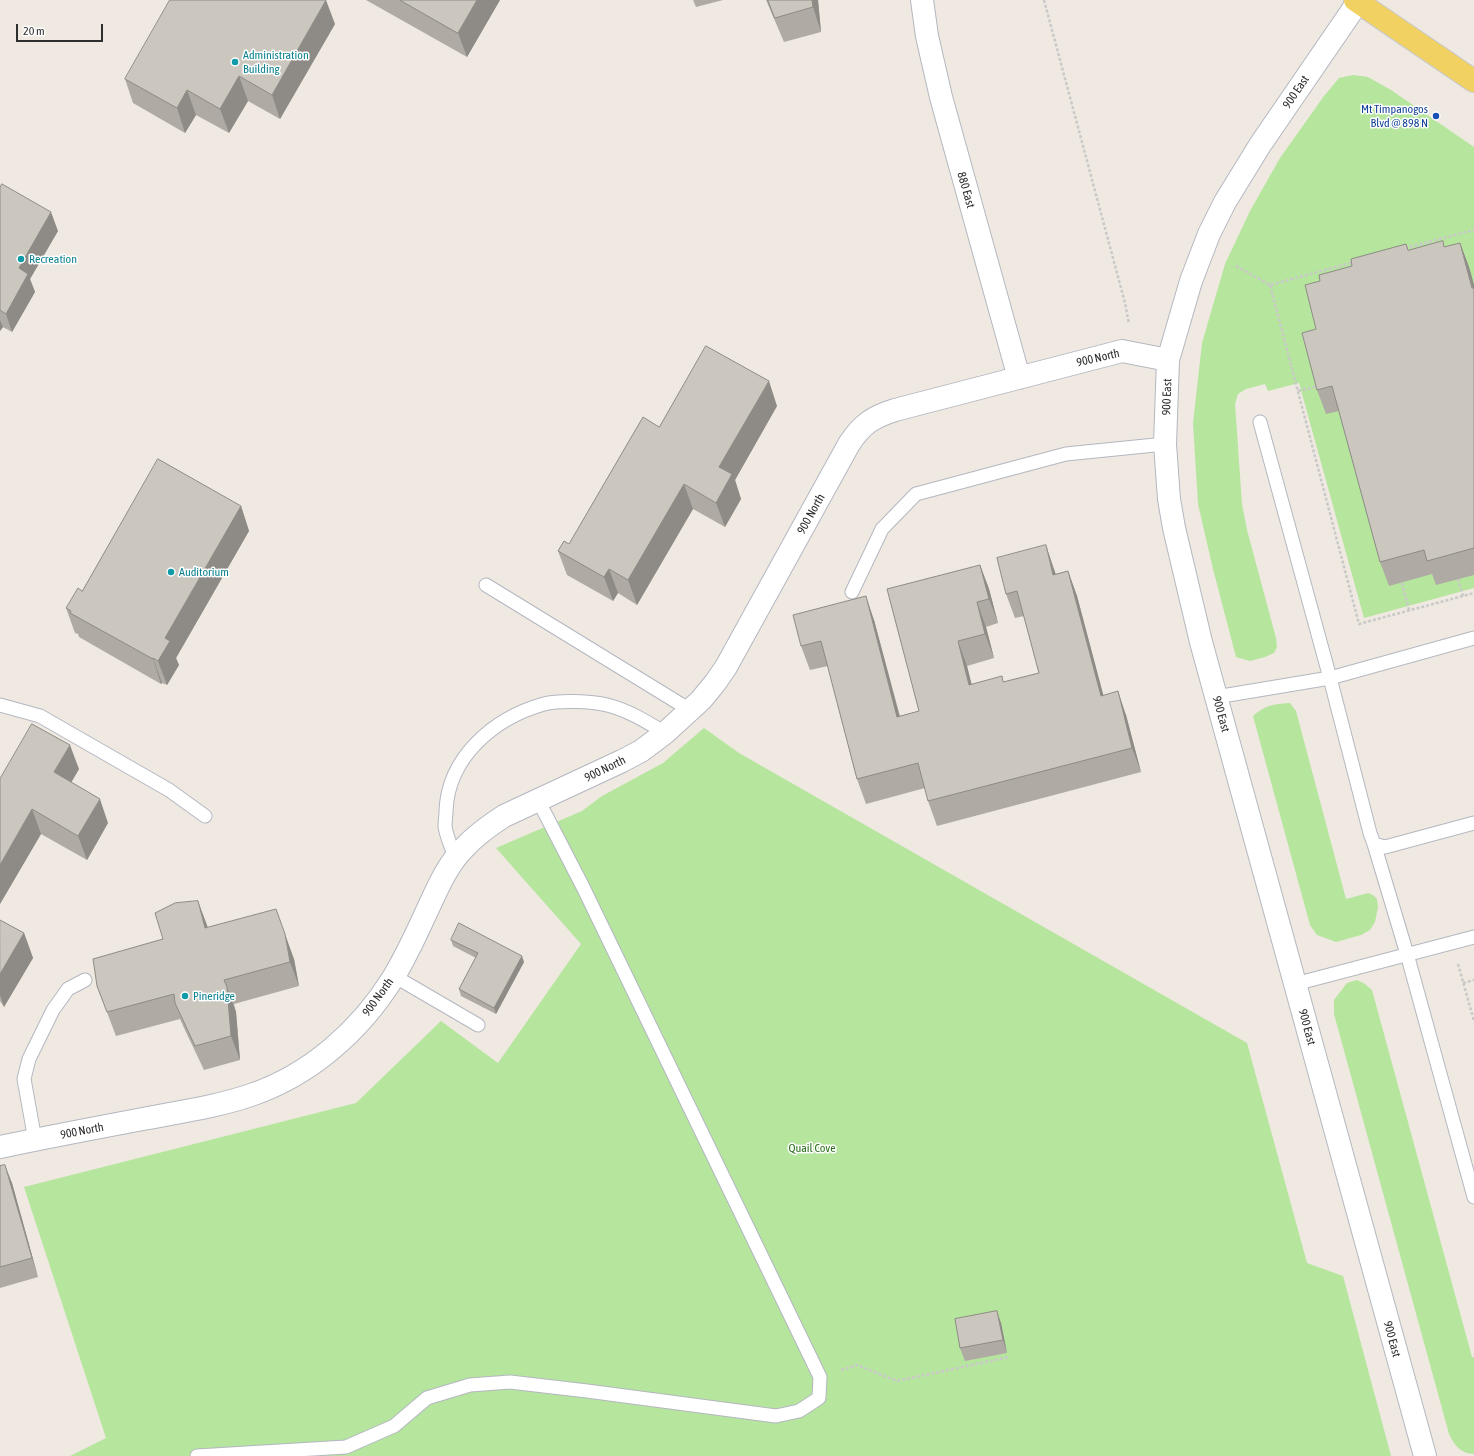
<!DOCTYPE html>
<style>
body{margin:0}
#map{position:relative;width:1474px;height:1456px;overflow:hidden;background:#efe9e1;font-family:"Asap Condensed",sans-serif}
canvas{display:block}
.scale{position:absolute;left:16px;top:24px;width:87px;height:18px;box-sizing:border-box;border:2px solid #2e2e2e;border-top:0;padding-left:5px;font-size:12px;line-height:14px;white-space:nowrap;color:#2e2e2e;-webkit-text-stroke:3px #fff;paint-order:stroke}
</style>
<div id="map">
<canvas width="1474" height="1456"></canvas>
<div class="scale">20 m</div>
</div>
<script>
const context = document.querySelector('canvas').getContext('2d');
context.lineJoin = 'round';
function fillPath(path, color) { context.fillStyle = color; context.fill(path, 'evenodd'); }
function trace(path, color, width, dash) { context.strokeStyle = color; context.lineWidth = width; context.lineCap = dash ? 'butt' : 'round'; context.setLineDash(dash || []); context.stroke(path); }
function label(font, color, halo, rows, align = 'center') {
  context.font = font + ' "Asap Condensed",sans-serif'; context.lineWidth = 3; context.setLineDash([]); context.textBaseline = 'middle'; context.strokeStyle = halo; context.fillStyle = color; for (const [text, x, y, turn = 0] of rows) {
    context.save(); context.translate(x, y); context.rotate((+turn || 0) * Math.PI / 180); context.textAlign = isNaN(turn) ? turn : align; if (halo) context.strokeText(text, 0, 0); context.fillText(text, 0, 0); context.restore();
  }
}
const green = new Path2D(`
 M1353,75l15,2 23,13 83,57v441l-110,30 -65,-235 -31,8 -3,-7 -19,5 -8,5 -3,10 7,100 5,26 29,108 1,9 -3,6 -9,4 -15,4 -14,-4 -23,-88 -15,-65 -5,-81 9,-80 23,-79 25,-53 30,-53 44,-62 15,-18z
 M1290,703l6,8 50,188 22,-6 5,2 4,4 1,8 -3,15 -5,8 -9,5 -25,7 -19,-7 -7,-10 -57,-209c13,-11 20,-12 37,-13z
 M704,728l35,25 508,290 60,220 36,13 48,180h-1321l36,-18 -82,-251 332,-84 85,-82 57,42 83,-119 -85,-96 86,-37 20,-15 61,-33z
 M1357,980l8,4 7,6 100,367h2v97c-13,0 -20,-9 -25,-20l-115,-420v-14l13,-17z`);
const path = new Path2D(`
 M1044,0l81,303 4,21
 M1405,248l69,-18
 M1236,266l34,19 84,-23
 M1270,285l89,339 115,-31
 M1298,391l20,-5
 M1458,579l5,17
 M1402,583l7,27
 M1458,964l16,57
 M1463,983l11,-3
 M841,1370l16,-5 40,16 112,-24`);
const service = new Path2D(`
 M1260,422l70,256 40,155 4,11 11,3 89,-24
 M486,585l204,125
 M852,592l30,-63 34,-35 150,-40 99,-10
 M1216,697l114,-19 144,-40
 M0,705l40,11 129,74 36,26
 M1374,844l33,110 67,243
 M455,858c-3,-10 -9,-22 -10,-32 0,-5 1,-10 1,-15 2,-54 48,-93 98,-107 15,-4 47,-3 63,1 21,5 40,17 58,28
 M394,976l84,49
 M1295,984l179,-47
 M35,1140l-11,-61 5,-20 24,-49 15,-21 17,-9
 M197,1456l149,-9 48,-21 33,-28 43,-13 40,-3 77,9 189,25 23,-5 20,-13 1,-21 -237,-490 -45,-87`);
const minor = new Path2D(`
 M922,0l5,36 14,61 78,281
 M0,1147c48,-10 95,-19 143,-28 36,-7 73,-12 108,-24 59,-20 109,-64 142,-117 12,-20 22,-41 32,-63 11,-23 21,-49 39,-67 12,-13 26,-23 40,-32l118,-55 19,-10 24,-18 36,-33 14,-17 11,-16 123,-223c13,-20 24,-27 46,-34l227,-59 46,9`);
const tertiary = new Path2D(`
 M1358,2l-98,143 -35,57 -16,32 -18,47 -23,79 -3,84 4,55 5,29 27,114 224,814`);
const primary = new Path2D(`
 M1355,0l119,81`);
const wall = new Path2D(`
 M366,0h134l-33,57z
 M693,0h30l-27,7z
 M766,0h52l3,32 -37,10z
 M335,24l-55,95 -32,-18 -19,32 -33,-18 -11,18 -52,-30 -8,-24z
 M0,188l58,43 -28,48 5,13 -23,40 -9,-5 -3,4z
 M1460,243l9,24 5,18v290l-38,10 -4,-11 -43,12 -9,-24 -41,-151 -13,3 -9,-24 -1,-61 4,-48 89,-31 36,-3z
 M777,406l-42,74 6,19 -16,28 -32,-18 -56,96 -19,-12 -5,8 -46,-26 -9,-24 11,-7 90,-117z
 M241,506l8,25 -73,127 3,7 -12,20 -5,-2 -1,1 -82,-47 -1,-3 -3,-1 -9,-25 16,-17z
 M980,565l9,24 9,34 -12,4 8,31 -27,8 4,18 33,-2 35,-9 -15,-57 -9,2 -9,-24 48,-25 2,5 12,-3 9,25 26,99 23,20 15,57 -204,54 -9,-25 -3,-13 -59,16 -9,-25 -29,-113 -18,4 -9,-24 73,-26 26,96 19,-5z
 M79,769l-8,13 37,41 -21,37 -46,-26 -41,70v-125z
 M0,920l24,13 9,25 -29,49 -4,-6z
 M207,927l87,32 5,27 -65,18 2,8 4,48 -36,10 -20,-42 -4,-9 -64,17 -19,-50z
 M451,940l73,22 -28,52 -35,-18 -2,-7 17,-31 -23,-12z
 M0,1166l12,17 26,94 -38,11z
 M1001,1323l6,30 -42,8 -5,-13z`);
const shadedWall = new Path2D(`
 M326,0l9,24 -55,95 -8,-24z
 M477,0h23l-33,57 -9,-24z
 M812,0h6l3,32 -8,-25z
 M239,76l9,25 -19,32 -9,-24z
 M187,90l9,25 -11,18 -8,-25z
 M51,212l7,19 -28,48 5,13 -23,40 -6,-18 13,-46z
 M1460,243l9,24 5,18v7z
 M0,320l3,7 -3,4z
 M769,381l8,25 -42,74 6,19 -16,28 -9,-24 3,-36z
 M684,484l9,25 -56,96 -9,-25z
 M241,506l8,25 -73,127 3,7 -12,20 -9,-24 7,-23z
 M1046,545l8,24 8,30 -9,-24z
 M980,565l9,24 9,34 -9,-24z
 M609,569l9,24 -5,8 -9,-24z
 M1068,571l9,25 33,124 -9,-24z
 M866,596l8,24 32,121 -9,-24z
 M977,602l9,25 8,31 -9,-24z
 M958,641l9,25 11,43 -9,-24z
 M153,658l9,25 -1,1 -8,-25z
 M1118,691l8,24 15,57 -9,-24z
 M70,745l9,24 -16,28 -9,-25z
 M100,799l8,24 -21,37 -9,-24z
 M32,809l9,25 -41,70v-39z
 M198,901l9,24 7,27 -9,-24z
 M24,933l9,25 -29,49 -4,-12v-21z
 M285,934l9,25 5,27 -9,-24z
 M522,956l2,6 -28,52 -2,-6z
 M227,987l9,25 4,48 -9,-24z
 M5,1165l7,18 26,94 -6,-19z
 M997,1311l4,12 6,30 -4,-13z`);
const building = new Path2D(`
 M170,0h156l-54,95 -33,-19 -19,33 -33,-19 -10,18 -52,-29z
 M400,0h77l-19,33z
 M768,0h44l1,7 -38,11z
 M2,184l49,28 -32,56 9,6 -22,40 -6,-4v-122z
 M1443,241l1,6 16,-4 12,45h2v260l-47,13 -3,-11 -44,12 -48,-176 -15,4 -15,-57 14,-4 -11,-44 15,-4 -1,-6 33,-9 -1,-7 55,-15 2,6z
 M706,346l63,35 -50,86 13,7 -16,29 -32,-19 -56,96 -19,-11 -5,8 -46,-26 6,-10 5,3 74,-127 16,10z
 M158,459l83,47 -76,132 5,3 -12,20 -5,-3v1l-83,-46 1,-2 -5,-3 12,-20 4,3z
 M1046,545l7,30 15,-4 33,125 17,-5 14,57 -204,53 -10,-38 -61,16 -36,-138 -20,5 -8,-31 73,-19 31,121 22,-6 -32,-122 93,-24 9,34 -12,3 8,32 -27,7 11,44 33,-9 1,6 36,-9 -22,-82 -11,3 -9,-36z
 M32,724l38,21 -16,27 46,27 -22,37 -46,-27 -32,56v-86z
 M198,901l7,27 71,-19 9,25 5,28 -66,18 3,7 4,49 -36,10 -20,-43 -1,-9 -67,18 -10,-26 -4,-27 70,-20 -8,-26 20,-10z
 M0,920l24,13 -24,41z
 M459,923l63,33 -28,52 -35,-19 19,-36 -27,-13z
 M5,1165l27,93 -32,9v-101z
 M997,1311l6,29 -43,8 -5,-29z`);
const markers = [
 [235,62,4,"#0f9aa8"],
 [1436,116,4,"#1a4fb4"],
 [21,259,4,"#0f9aa8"],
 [171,572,4,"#0f9aa8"],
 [185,996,4,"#0f9aa8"]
];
const cultureNames = [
 ["Administration",243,55],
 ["Building",243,69],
 ["Recreation",29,259],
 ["Auditorium",179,572],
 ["Pineridge",193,996]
];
const streetNames = [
 ["900 East",1296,92,-56],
 ["880 East",966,190,74],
 ["900 North",1098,358,-13],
 ["900 East",1167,397,-88],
 ["900 North",811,514,-61],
 ["900 East",1221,714,75],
 ["900 North",605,769,-26],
 ["900 North",378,997,-54],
 ["900 East",1307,1027,75],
 ["900 North",82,1131,-11],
 ["900 East",1392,1339,75]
];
const transitNames = [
 ["Mt Timpanogos",1428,109],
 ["Blvd @ 898 N",1428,123]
];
const parkNames = [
 ["Quail Cove",812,1148]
];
fillPath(green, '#b6e59e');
trace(service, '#b4b7c1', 15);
trace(minor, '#b4b7c1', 24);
trace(tertiary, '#b4b7c1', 24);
trace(primary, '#c9c9c9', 24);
trace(path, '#c9c9c9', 2.5, [3, 2]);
trace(service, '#fff', 13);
trace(minor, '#fff', 22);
trace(tertiary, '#fff', 22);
trace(primary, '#f2d163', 22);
fillPath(wall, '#afaba4');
fillPath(shadedWall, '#8e8b86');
fillPath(building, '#cbc7bf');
trace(building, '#8e8b86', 1);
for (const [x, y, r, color] of markers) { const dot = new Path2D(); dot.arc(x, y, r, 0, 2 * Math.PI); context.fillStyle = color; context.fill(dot); trace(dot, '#fff', 1.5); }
label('12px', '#0d838f', '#fff', cultureNames, 'left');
label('12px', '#2e2e2e', '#fff', streetNames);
label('12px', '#164399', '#fff', transitNames, 'right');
label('12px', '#2c6e1b', '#fff', parkNames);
</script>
